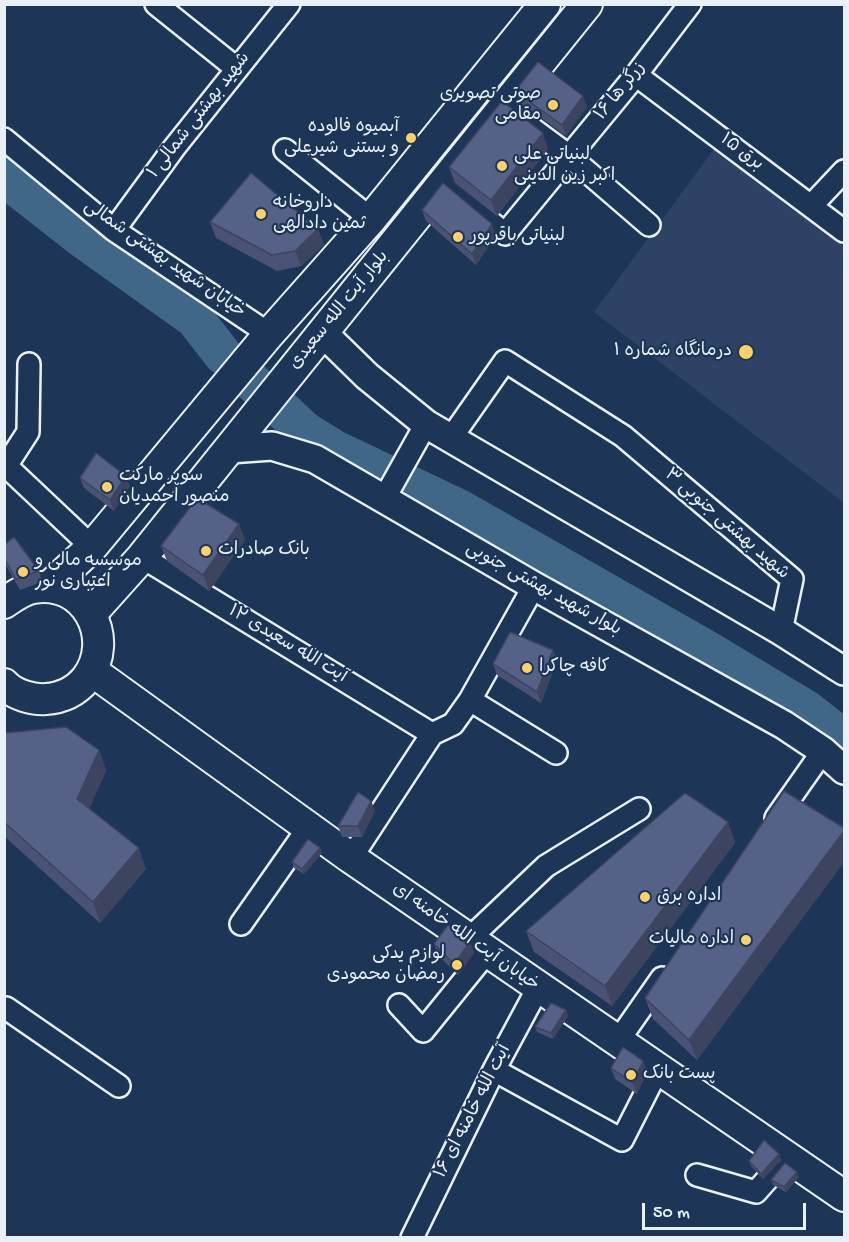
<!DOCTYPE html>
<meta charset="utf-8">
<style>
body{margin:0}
#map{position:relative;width:849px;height:1242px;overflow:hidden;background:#1d3557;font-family:"Gochi Hand",sans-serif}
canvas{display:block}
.frame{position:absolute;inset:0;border:6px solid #e8f1f8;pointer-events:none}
.scale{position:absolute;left:642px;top:1203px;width:164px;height:27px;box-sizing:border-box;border:3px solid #e8f1f8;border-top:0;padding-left:8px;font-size:18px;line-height:21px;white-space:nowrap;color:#e8f1f8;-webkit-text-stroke:4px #1d3557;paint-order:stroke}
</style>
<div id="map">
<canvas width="849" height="1242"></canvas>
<div class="frame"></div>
<div class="scale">50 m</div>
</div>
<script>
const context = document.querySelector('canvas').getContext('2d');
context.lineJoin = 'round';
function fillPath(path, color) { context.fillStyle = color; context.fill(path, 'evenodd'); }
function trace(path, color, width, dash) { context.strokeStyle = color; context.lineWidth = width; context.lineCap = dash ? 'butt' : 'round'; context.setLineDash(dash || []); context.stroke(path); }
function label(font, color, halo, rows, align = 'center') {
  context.font = font + ' "Gochi Hand","Playpen Sans Arabic",sans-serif'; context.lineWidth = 4.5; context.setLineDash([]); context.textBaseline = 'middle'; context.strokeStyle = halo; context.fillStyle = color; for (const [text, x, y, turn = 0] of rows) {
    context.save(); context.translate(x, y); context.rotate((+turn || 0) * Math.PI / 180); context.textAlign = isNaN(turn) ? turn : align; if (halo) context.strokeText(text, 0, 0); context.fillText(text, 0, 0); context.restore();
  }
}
const built = new Path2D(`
 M714,149l130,97v257l-250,-191z`);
const river = new Path2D(`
 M4,177l79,62 112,80 28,36
 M248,378l57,53 29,18 124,59 249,142 100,60 37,29`);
const minor = new Path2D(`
 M156,4l80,64
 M636,75l208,156
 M523,122l46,34 80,69
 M4,139l110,91 155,104
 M285,150l86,69
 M446,186l59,48 131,-159 54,-71
 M811,206l33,-35
 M114,230l60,-82 115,-144
 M451,438l54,-77 118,75 169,143 -11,52
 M4,464l88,83
 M6,466l22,-34 1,-68
 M384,499l42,-75
 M142,557l290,177
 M470,700l86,53
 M432,734l21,-10 17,-24 64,-114
 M776,818l47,-67
 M351,858l81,-124
 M241,924l68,-97
 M468,940l78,-74 93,-57
 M399,1005l24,26 64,-79
 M4,1010l2,-2 113,78
 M618,1041l44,-63
 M494,1070l128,70 36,-71
 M697,1175l59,17 31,-35
 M412,1238l82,-168 44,-82`);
const tertiary = new Path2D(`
 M322,332l45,44 59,48 355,207 63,40
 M229,449l43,-3 43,13 219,127 250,139 39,26 21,19`);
const secondary = new Path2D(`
 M49,587l43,-40 177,-213 102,-115 174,-215
 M4,603c9,-6 18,-13 29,-15 52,-10 84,51 53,91 -10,12 -24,19 -40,20 -13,1 -32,-4 -42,-15
 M91,614l51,-57 445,-553
 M92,671l259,187 493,338`);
const wall = new Path2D(`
 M515,91l72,16 -21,29 -47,-34z
 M548,149l-51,67 -42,-33 -6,-16z
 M422,210l74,25 -20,30 -50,-44z
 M210,222l108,7 6,16 -23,21 -24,5 -61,-33z
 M80,478l50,8 -16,25 -30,-23z
 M239,524l6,16 -36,51 -42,-30 -6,-15z
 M4,545l35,26 3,11 -22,8 -16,-28z
 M553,650l4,11 -16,42 -44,-28 -4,-11z
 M5,733l94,17 7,21 -17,38 57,60 -46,54 -96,-87z
 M371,801l4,10 -13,26h-20l-4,-11z
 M728,822l7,21 -123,163 -78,-54 -8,-21z
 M844,828v34l-147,198 -44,-41 -8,-21z
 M320,848l2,5 -18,21 -10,-6 -2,-6z
 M470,942l4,11 -16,22 -20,-20 -4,-11z
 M566,1010l2,6 -15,23 -16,-7 -2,-5z
 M611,1068l36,4 -10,22 -22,-15z
 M779,1154l2,6 -18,19 -12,-13 -2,-5z
 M799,1177l-13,15 -13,-7 -2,-5z`);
const shadedWall = new Path2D(`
 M583,96l4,11 -21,29 -4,-11z
 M543,133l5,16 -51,67 -6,-16z
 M492,224l4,11 -20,30 -4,-11z
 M318,229l6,16 -23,21 -6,-15z
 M126,476l4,10 -16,25 -4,-11z
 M239,524l6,16 -36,51 -6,-16z
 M553,650l4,11 -16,42 -4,-11z
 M99,750l7,21 -22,49 -7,-21z
 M371,801l4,10 -13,26 -4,-11z
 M728,822l7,21 -123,163 -7,-20z
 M844,831v31l-147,198 -8,-20z
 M139,848l7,21 -46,54 -7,-21z
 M320,848l2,5 -18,21 -2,-5z
 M470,942l4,11 -16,22 -4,-11z
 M566,1010l2,6 -15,23 -2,-6z
 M643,1061l4,11 -10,22 -4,-11z
 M779,1154l2,6 -18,19 -2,-5z
 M797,1172l2,5 -13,15 -2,-5z`);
const building = new Path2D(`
 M538,62l45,34 -21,29 -47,-34z
 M502,101l41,32 -52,67 -42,-33z
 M251,173l67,56 -23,22 -23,4 -62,-33z
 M443,183l49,41 -20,30 -50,-44z
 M96,453l30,23 -16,24 -30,-22z
 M197,498l42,26 -36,51 -42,-29z
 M14,537l25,34 -23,8 -12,-21v-13z
 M510,632l43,18 -16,42 -44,-28z
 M66,727l33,23 -22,49 62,49 -46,54 -89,-80v-89z
 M784,791l60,37v3l-155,209 -44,-42z
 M358,792l13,9 -13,25h-20z
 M685,793l43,29 -123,164 -79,-55z
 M308,839l12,9 -18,21 -10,-7z
 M448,925l22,17 -16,22 -20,-20z
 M551,1003l15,7 -15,23 -16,-6z
 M623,1047l20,14 -10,22 -22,-15z
 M764,1140l15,14 -18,20 -12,-13z
 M785,1163l12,9 -13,15 -13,-7z`);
const markers = [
 [553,105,6,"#ffd166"],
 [411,138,6,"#ffd166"],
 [502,166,6,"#ffd166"],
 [261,214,6,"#ffd166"],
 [458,237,6,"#ffd166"],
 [746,352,8,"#ffd166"],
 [107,487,6,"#ffd166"],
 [206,551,6,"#ffd166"],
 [23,572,6,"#ffd166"],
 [527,668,6,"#ffd166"],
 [645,897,6,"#ffd166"],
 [746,940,6,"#ffd166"],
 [457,965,6,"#ffd166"],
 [631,1075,6,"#ffd166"]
];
const streetNames = [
 ["زرگر ها ۱۶",621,92,-51],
 ["شهید بهشتی شمالی ۱",200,116,-52],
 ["برق ۱۵",741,153,37],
 ["خیابان شهید بهشتی شمالی",164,260,35],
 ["بلوار آیت الله سعیدی",340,311,-51],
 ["شهید بهشتی جنوبی ۳",726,525,41],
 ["بلوار شهید بهشتی جنوبی",543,590,29],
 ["آیت الله سعیدی ۱۲",287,645,31],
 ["خیابان آیت الله خامنه ای",465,938,35],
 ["آیت الله خامنه ای ۱۶",474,1112,-63]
];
const poiNames = [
 ["صوتی تصویری",541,95,"right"],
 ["مقامی",541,116,"right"],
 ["آبمیوه فالوده",399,128,"right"],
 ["و بستنی شیرعلی",399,149,"right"],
 ["لبنیاتی علی",514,156],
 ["اکبر زین الدینی",514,177],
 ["داروخانه",273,204],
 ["ثمین دادالهی",273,225],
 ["لبنیاتی باقرپور",470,237],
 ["درمانگاه شماره ۱",732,352,"right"],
 ["سوپر مارکت",119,477],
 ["منصور احمدیان",119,498],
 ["بانک صادرات",218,551],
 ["موسسه مالی و",35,562],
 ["اعتباری نور",35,583],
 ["کافه چاکرا",539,668],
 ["اداره برق",657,897],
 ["اداره مالیات",734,940,"right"],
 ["لوازم یدکی",445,955,"right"],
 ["رمضان محمودی",445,976,"right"],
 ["پست بانک",643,1075]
];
fillPath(built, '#2e4266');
trace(river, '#406788', 39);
trace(minor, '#e8f1f8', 26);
trace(tertiary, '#e8f1f8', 32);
trace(secondary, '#e8f1f8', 34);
trace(minor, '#1d3557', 21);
trace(tertiary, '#1d3557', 27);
trace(secondary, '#1d3557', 30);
fillPath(wall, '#4a5375');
fillPath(shadedWall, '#3c445f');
fillPath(building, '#566188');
trace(building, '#3c445f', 1.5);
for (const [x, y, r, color] of markers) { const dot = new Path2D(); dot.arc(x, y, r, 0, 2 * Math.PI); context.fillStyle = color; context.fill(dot); trace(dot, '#1d3557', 2); }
label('18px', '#e8f1f8', '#1d3557', streetNames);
label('18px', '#e8f1f8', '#1d3557', poiNames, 'left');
</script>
